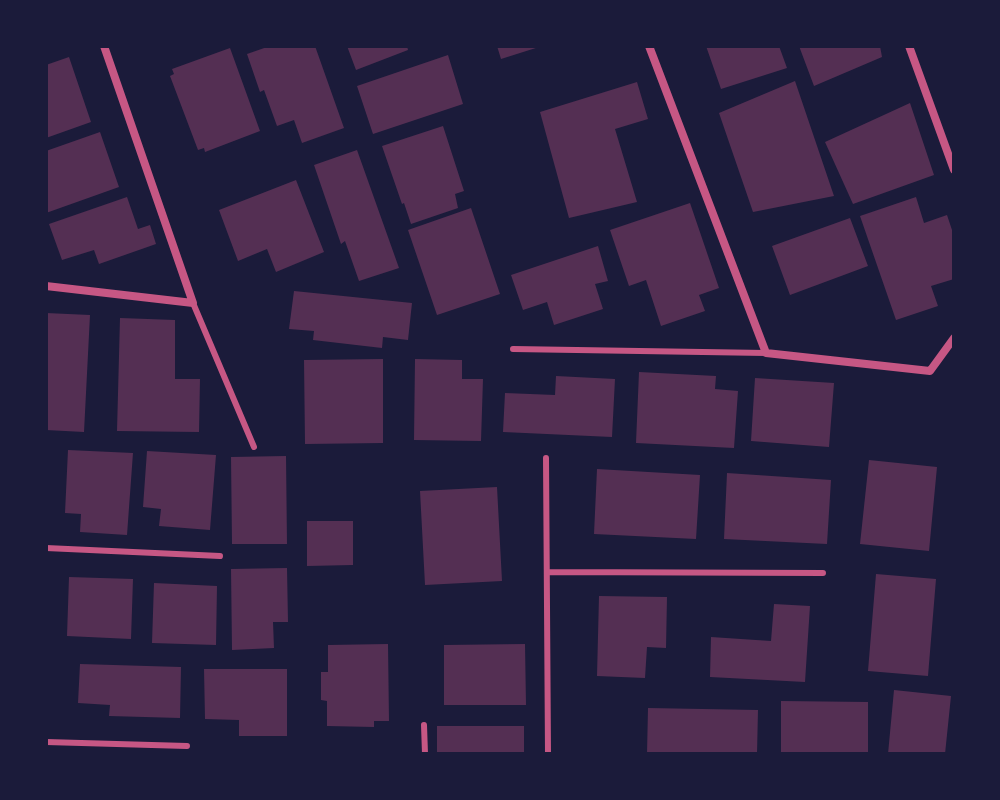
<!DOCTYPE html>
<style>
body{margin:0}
#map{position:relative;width:1000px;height:800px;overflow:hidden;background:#1b1b3a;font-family:"Open Sans",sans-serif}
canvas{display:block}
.frame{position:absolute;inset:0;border:48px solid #1b1b3a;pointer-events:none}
</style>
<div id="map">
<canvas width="1000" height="800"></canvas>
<div class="frame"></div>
</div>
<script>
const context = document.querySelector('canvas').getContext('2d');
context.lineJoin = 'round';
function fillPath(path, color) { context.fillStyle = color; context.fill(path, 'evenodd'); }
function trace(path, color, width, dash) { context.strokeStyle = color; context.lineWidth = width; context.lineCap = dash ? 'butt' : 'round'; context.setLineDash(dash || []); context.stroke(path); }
const building = new Path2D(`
 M270,46h45l29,82 -42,15 -8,-23 -17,6 -13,-36 -4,2 -13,-38z
 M347,46h60l1,4 -52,20z
 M497,46h42v1l-38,12z
 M706,46h73l8,22 -66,21z
 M799,46h81l2,11 -68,29z
 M230,48l30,83 -55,21 -1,-4 -6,2 -28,-74 4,-2 -2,-5z
 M448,55l15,49 -90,30 -16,-48z
 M69,57l22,65 -45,16v-73z
 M795,81l39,115 -81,16 -34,-99z
 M637,82l11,37 -33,10 22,73 -68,16 -29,-106z
 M910,103l24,72 -81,29 -28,-62z
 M443,126l21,65 -9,3 3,14 -47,16 -7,-21 -2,1 -20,-58z
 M100,132l19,55 -73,26v-62z
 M357,150l42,118 -40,13 -14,-40 -4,3 -27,-79z
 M296,180l28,72 -48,20 -9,-23 -29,12 -19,-51z
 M127,197l11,32 12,-4 6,19 -57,20 -5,-14 -32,10 -13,-36z
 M916,197l8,26 23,-8 7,21v43l-23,7 7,20 -42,14 -36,-104z
 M690,203l29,85 -20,7 6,16 -44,15 -15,-46 -17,6 -19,-56z
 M471,208l29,86 -63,21 -29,-85z
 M850,218l18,48 -78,29 -18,-49z
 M598,246l10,35 -13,3 8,25 -49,16 -7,-23 -24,8 -12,-35z
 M294,291l118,12 -4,37 -25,-3 -1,11 -69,-8 1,-9 -25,-2z
 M46,313l44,2 -6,117 -38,-2z
 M120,318l55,2v59h25l-1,53 -82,-1z
 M383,359v84l-78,1 -1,-84z
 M415,359l47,1v19h21l-2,62 -67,-1z
 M639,372l77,4 -1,13 23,2 -4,57 -98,-5z
 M556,376l59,3 -3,58 -109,-5 2,-39 50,2z
 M755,378l79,5 -5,64 -78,-6z
 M68,450l65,3 -6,82 -47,-3 1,-18 -16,-1z
 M147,451l69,4 -6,75 -51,-4 2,-17 -18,-2z
 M286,456l1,88h-55l-1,-87z
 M869,460l68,7 -8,84 -69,-7z
 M597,469l103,6 -4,64 -102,-5z
 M727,473l104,7 -4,64 -103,-5z
 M497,487l5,94 -77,4 -5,-94z
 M307,521h46v44l-46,1z
 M287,568l1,54h-15l1,26 -42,2 -1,-81z
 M876,574l60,5 -8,97 -60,-5z
 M69,577l64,2 -2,60 -64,-3z
 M154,583l63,3 -1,59 -64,-2z
 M599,596l68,1 -1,51 -19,-1 -2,31 -48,-2z
 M774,604l36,2 -5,76 -95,-5 1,-40 60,4z
 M388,644l1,77h-15v6l-47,-1v-25l-6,-1v-28h7v-27z
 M525,644l1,61h-82v-60z
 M80,664l101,3 -1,51 -71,-2 1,-11 -32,-2z
 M204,669h83v67h-48v-16l-34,-1z
 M894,690l57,6 -6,58h-57z
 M781,701l87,1v52h-87z
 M648,708l110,2 -1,44h-110z
 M437,726h87v28h-87z`);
const service = new Path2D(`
 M193,303l61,144
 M513,349l253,4
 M546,458l2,296
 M46,548l174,8
 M547,572l276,1
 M424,725l1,29
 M46,742l141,4`);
const minor = new Path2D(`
 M649,46l117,307 164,18 24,-33
 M909,46l45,124
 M46,286l147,17 -89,-257`);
fillPath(building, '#542f53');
trace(service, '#c65784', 6);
trace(minor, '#c65784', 8);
</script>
